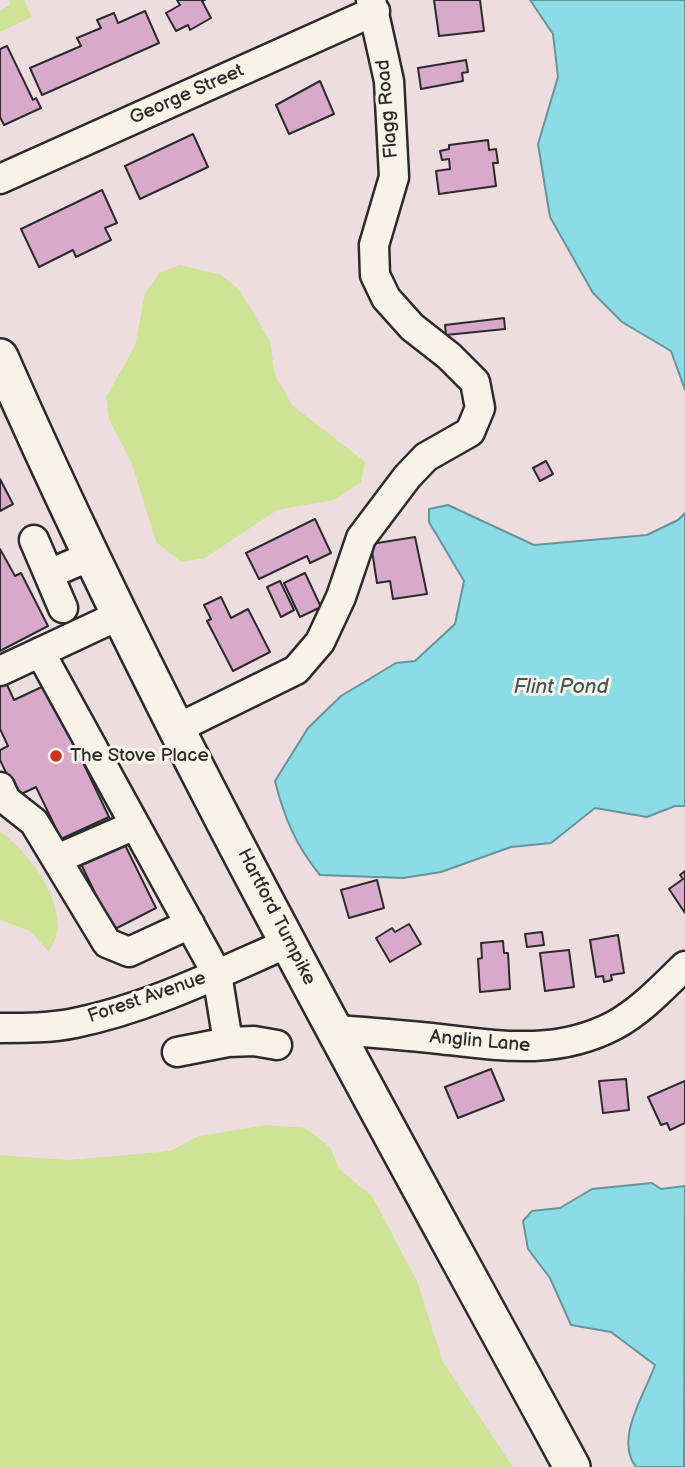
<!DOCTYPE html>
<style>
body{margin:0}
canvas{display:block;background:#eedddf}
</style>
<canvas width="685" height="1467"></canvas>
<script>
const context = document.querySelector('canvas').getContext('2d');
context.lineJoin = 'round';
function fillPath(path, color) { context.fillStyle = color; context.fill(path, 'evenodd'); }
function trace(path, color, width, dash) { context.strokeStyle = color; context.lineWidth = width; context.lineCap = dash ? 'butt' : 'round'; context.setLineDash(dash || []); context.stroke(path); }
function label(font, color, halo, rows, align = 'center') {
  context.font = font + ' "Balsamiq Sans",sans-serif'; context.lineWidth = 6; context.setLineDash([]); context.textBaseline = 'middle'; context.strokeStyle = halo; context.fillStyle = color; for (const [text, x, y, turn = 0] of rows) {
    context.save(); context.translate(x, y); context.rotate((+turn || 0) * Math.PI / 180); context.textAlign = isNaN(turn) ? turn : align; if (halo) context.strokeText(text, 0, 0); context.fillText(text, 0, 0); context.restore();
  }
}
const green = new Path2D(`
 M9,0h15l8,17 -32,15v-21l11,-7z
 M180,265l39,9 20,15 31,52 5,34 17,30 73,57 -4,20 -27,18 -57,10 -72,48 -24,4 -25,-20 -24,-78 -23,-45 -3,-22 29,-51 10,-53 14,-20z
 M0,831c29,23 56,57 58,95 1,8 -6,18 -9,26l-19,-21 -30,-11z
 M267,1125l38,3 25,19 10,23 32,26 45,85 26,81 70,105h-513v-312l68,5 102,-9 29,-15z`);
const water = new Path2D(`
 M530,0h155v390l-14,-39 -49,-29 -29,-29 -43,-76 -12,-73 20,-67 -5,-43z
 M448,505l86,40 113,-10 31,-15 7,-7v293h-10l-28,11 -52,-9 -44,35 -40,4 -70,25 -38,6 -83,-3c-24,-29 -36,-58 -45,-94l33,-53 33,-32 55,-33 19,-2 40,-37 9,-43 -35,-59v-13z
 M652,1183l9,6 24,-3 -1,281h-48c-22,-28 9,-73 19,-102l-44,-33 -40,-7 -21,-47 -22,-29 -5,-28 9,-10 28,-3 32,-19z`);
const building = new Path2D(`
 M177,0h28l-3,1 9,17 -21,12 -2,-5 -12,6 -10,-18 14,-8z
 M434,0h46l4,31 -45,5z
 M145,11l14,32 -117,52 -12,-27 51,-22 -4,-8 24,-10 -4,-8 17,-7 4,10z
 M7,46l26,54 3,-2 5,10 -37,17 -4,-8v-68z
 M466,60l2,12 -6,1 1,8 -42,8 -3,-21z
 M320,81l14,33 -45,20 -13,-29z
 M193,134l15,33 -68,32 -15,-33z
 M488,140l1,10 7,-1 2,14h-5l3,23 -57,8 -3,-23 14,-2 -1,-10 -7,1 -2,-9 9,-2v-4z
 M102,190l15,33 -12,5 6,12 -35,17 -3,-7 -34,17 -18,-38z
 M504,318l1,11 -59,6 -1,-10z
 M546,461l7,13 -13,7 -7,-13z
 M0,479l13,25 -13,7z
 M315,519l16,34 -21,10 -3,-7 -48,23 -13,-26z
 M415,537l12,57 -34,5 -3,-18 -13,2 -6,-39z
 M0,549l15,27 6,-3 27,53 -48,25z
 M305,573l16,34 -21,10 -16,-34z
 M280,581l14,29 -13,7 -14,-30z
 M221,597l10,21 17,-9 22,43 -37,19 -26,-50 4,-2 -7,-14z
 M3,676l11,24 32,-15 63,132 -48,22 -25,-52 -19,9 -17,-36v-10l8,-4 -8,-17v-51z
 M124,843l32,65 -43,22 -32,-66z
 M685,871v42l-16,-24 14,-10 -3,-4z
 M377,880l7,28 -35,10 -8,-28z
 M409,924l12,20 -31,18 -14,-24 16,-10 3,4z
 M542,932l2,13 -17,2 -2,-13z
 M618,935l6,38 -13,2 1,5 -8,2 -1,-6 -7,1 -6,-37z
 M503,941l1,12h4l2,36 -30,3 -2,-33 4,-1 -1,-15z
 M569,950l5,37 -29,4 -5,-38z
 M491,1069l13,31 -46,18 -13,-31z
 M626,1079l3,31 -26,3 -4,-32z
 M685,1081v42l-15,7 -3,-7 -6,2 -13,-28z`);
const minor = new Path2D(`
 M0,179l375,-168
 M34,540l29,68
 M49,574l44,-19
 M40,652l177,322 11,68 -51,10
 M0,671l122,-57
 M178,728l118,-58 24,-28 21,-45 20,-59 46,-61 19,-20 44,-25 10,-24 -5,-26 -26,-26 -37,-29 -26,-29 -11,-23 -1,-30 20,-68 -5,-96 -18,-81
 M0,787l6,13 28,22 73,121 22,9 61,-28
 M57,859l78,-34
 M0,1028c25,0 51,0 75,-5 74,-15 144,-50 213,-80
 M335,1030c32,2 64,5 96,8 64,7 124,19 184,-13 27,-15 48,-38 70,-59
 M228,1042l26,-1 23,4`);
const major = new Path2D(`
 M0,357c167,381 374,744 572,1110`);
const markers = [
 [56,756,7,"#c8321e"]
];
const streetNames = [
 ["George Street",187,95,-24],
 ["Flagg Road",388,109,-95],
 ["Hartford Turnpike",276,917,63],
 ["Forest Avenue",147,998,-19],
 ["Anglin Lane",480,1042,5]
];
const poiNames = [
 ["The Stove Place",70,756]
];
const waterNames = [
 ["Flint Pond",561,688]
];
fillPath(green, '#cfe397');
fillPath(water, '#8bdce6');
trace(water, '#65959b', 2);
fillPath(building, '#d8a9cb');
trace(building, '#2b2b2b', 2);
trace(minor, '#2b2b2b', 33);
trace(major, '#2b2b2b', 40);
trace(minor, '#f7f3e8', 28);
trace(major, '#f7f3e8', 35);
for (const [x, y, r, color] of markers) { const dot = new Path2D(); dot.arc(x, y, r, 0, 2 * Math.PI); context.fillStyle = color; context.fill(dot); trace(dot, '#f7f3e8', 2.5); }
label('19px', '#2b2b2b', '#f7f3e8', streetNames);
label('19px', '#2b2b2b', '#f7f3e8', poiNames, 'left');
label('italic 21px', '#43575a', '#f7f3e8', waterNames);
</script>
